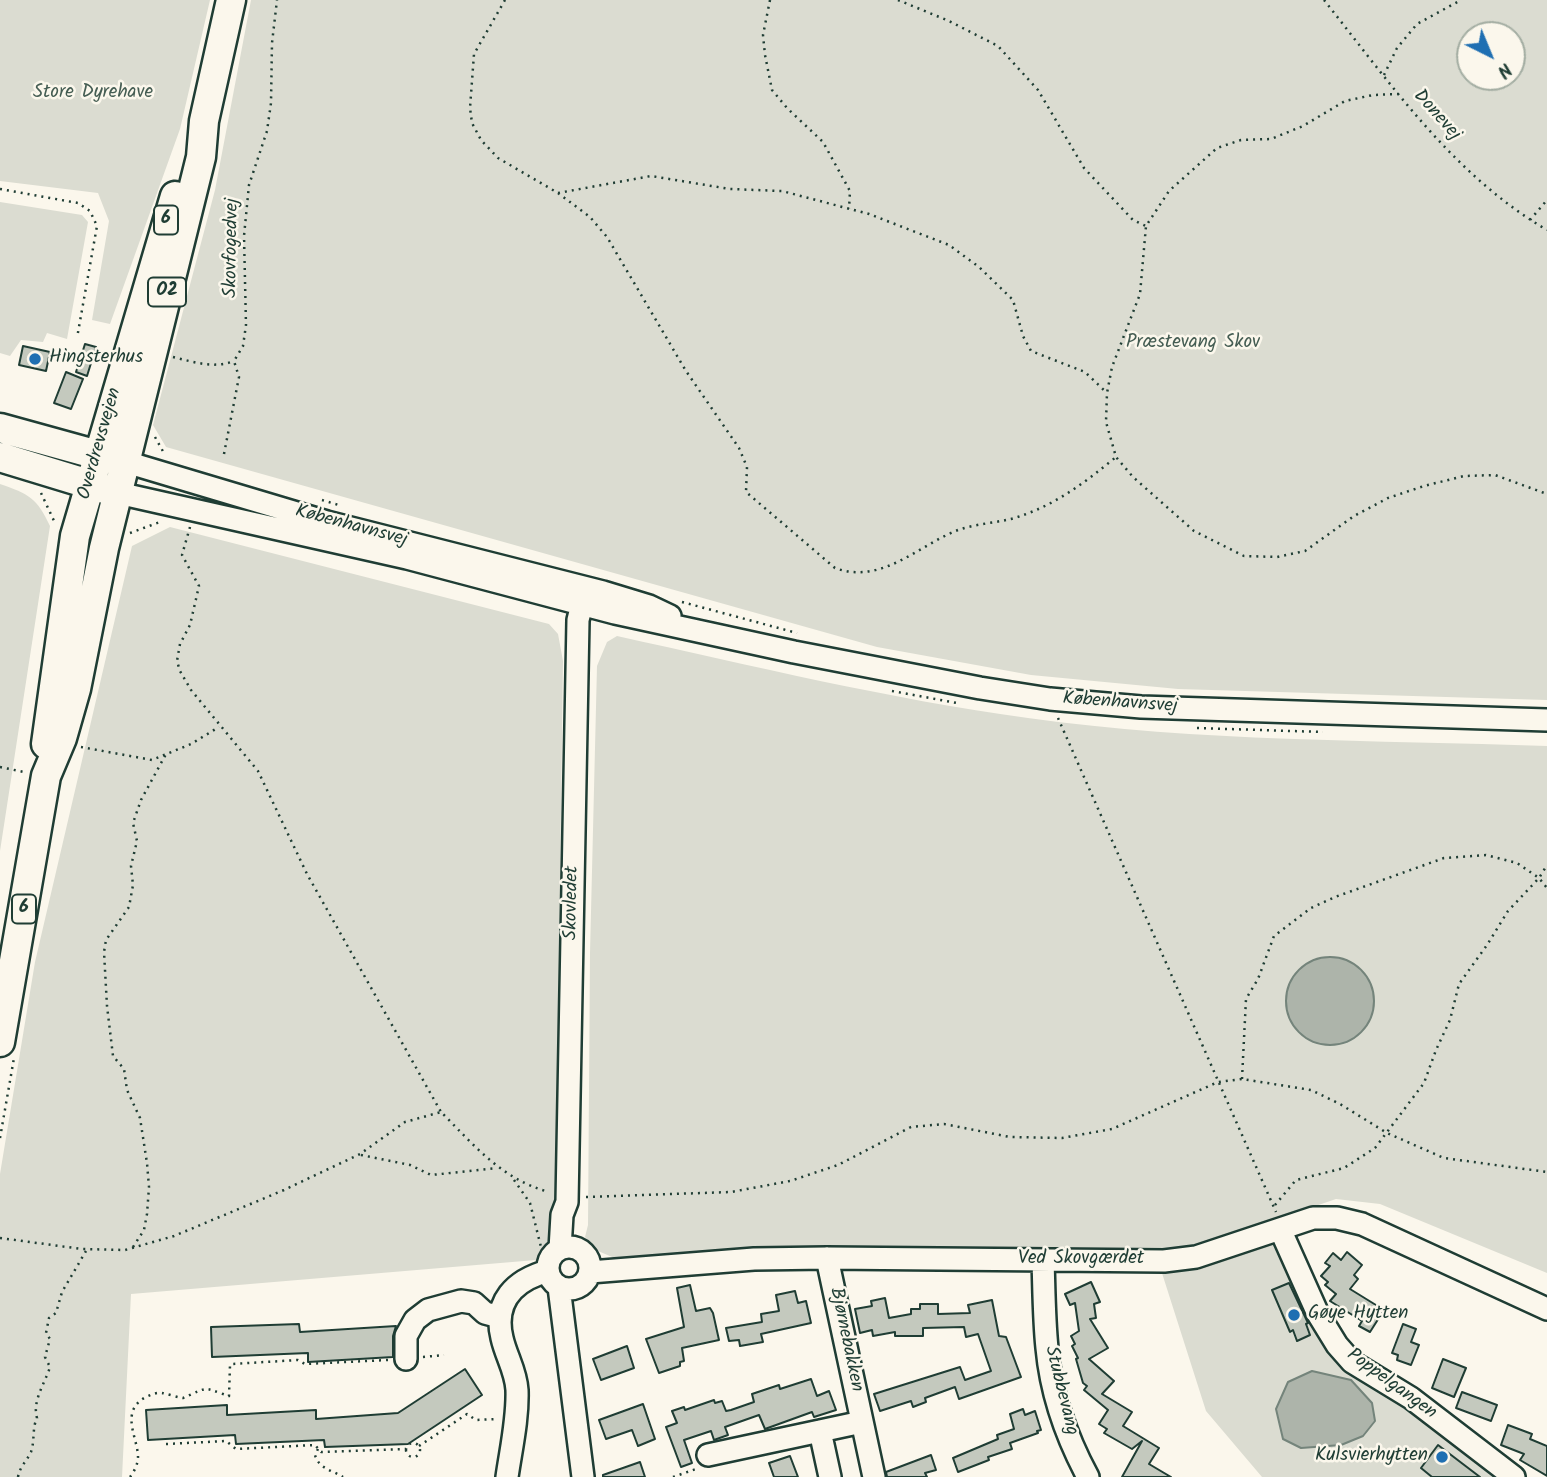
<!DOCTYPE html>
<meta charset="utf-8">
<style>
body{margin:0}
#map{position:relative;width:1547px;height:1477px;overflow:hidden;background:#fbf7ec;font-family:Kalam,sans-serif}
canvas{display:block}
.north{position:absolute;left:1456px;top:21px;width:70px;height:70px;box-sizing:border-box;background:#fbf7ec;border:2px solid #a3ada2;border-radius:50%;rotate:137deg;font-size:19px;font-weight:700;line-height:28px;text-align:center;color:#1f3d34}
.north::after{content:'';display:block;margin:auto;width:24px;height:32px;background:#1f6fb2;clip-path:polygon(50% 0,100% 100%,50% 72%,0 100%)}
</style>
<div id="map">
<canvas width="1547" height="1477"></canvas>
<div class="north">N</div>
</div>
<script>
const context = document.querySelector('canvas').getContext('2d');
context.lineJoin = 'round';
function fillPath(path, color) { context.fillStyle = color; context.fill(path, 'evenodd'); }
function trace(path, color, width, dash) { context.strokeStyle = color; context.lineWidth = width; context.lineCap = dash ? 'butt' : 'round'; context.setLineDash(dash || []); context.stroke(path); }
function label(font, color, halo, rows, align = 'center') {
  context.font = font + ' Kalam,sans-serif'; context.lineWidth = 5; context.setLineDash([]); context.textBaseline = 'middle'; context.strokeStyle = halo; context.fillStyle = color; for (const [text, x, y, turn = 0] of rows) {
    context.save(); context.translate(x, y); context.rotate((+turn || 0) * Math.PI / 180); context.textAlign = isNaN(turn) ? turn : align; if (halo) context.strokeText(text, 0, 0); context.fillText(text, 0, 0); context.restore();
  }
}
const green = new Path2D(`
 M0,0h210l-30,129 -70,195 -18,-4 17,-99 -11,-28 -98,-12z
 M251,0h1296v700l-369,-11 -147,-14 -154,-28 -711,-200 -13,-22 62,-235zM1470,35h42v42h-42z
 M0,202l82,13 6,7 -21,117 -20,-6 -4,9 -22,-2 -11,16 -10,-3z
 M0,484c29,10 37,14 50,42l-50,325z
 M170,527l379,97 9,10 5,27 -4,299 1,248 -8,32 -16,20 -405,34 -9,183h-122v-303l35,-212 97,-416z
 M617,636c136,30 272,63 411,82 171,24 346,22 519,28v527l-167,-69 -44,-5 -144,49 -36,4 -331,-5 -208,12 -19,-8 -13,-14 3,-12 2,-272 7,-287 10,-24zM1329,956c32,17 52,21 42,62l-48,27 -14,-5 -11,-8 4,-66 13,-7z
 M1274,1240l57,106 170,131h-239l-56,-66 -45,-141z`);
const water = new Path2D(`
 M1286 1001a44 44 0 1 1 88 0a44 44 0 1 1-88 0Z
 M1312,1371l39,9 21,23 3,18 -12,15 -22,9 -40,3 -18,-9 -7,-30 12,-27z`);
const building = new Path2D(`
 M85,344l11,3 -9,29 -11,-4z
 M23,346l27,6 -4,19 -27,-6z
 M66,372l17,7 -12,30 -17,-6z
 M1347,1252l15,13 -8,10 4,4 -8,10 34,21 -14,22 -11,-6 3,-5 -32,-20 6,-7 -11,-9 3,-3 -7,-6 9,-10 -5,-3 8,-10 8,7z
 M1091,1282l9,20 -6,2 2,14 -6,1 18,29 -19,11 25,22 -12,13 30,18 -9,14 36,22 -10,16 22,13h-49l20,-36 -10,8 -28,-16 3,-4 -8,-5 9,-14 -24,-20 3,-4 -4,-3 -7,-24 2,-1 -6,-12 3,-2 -4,-8 8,-5 -4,-28 -5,2 -5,-11z
 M1289,1283l19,40 -2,1 4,11 -13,6 -4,-11 -3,2 -18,-42z
 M690,1285l6,26 14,-3 3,5 6,27 -37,8 2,13 -4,1v4l-21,7 -13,-34 38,-12 -7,-39z
 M795,1291l3,12 8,-2 5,22 -50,11 2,8 -23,4 -1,-6 -10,1 -3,-13 36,-6 -1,-8 18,-3 -3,-16z
 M885,1298l4,20 22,-4v-5h9v-5h18v10l32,-1 -2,-8 24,-5 7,36 7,1 15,40 -62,22 -4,-12 -30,11 1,4 -13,5 -2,-6 -31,10 -6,-17 86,-27 5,13 26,-9 -13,-37 -12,3 -2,-10 -41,1v8h-28v-4l-22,4 -1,-6 -12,3 -5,-24 17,-3 -1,-5z
 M299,1324l1,8 96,-6 -3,10v21l-85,5v-9l-96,4 -1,-30z
 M1403,1324l13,5 -5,13 8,3 -8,20 -14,-5 1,-5 -6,-2z
 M627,1346l7,22 -33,12 -8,-21z
 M1443,1359l23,9 -12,29 -22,-9z
 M465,1369l17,26 -74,49 -83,3 -1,-7 -88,4 -1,-9 -87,5 -2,-30 81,-5v10l89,-5v9l82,-6z
 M811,1379l6,17 12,-5 7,19 -22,7 -2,-5 -47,17 -6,-14 -34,12 3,8 -14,5 -3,-9 -27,9 8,23 -11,4 -15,-40 11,-4 -5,-12 12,-4 1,3 29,-10 1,3 7,-2 4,10 5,-1 23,-8 -2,-8 27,-9 1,4z
 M1462,1392l35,13 -6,16 -35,-13z
 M643,1404l12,35 -17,7 -6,-16 -26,9 -7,-19z
 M1023,1409l2,6 10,-4 6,19 -4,1 1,2 -28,10 2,6 -24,8 1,3 -31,12 -5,-14 45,-19 -1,-4 17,-6 -4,-15z
 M1508,1425l24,9 -2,5 17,7v30l-27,-16 4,-6 -23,-9z
 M1438,1445l42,32h-48l-11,-9z
 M931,1455l5,15 -11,3 2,4h-40l-1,-5z
 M790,1456l8,21h-24l-5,-14z
 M640,1462l5,15h-42v-2z`);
const path = new Path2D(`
 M505,0l-31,54 -4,54 2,15 9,17 17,18 60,35 32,24 17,20 79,134 53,77 8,19 -1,25 89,76c47,17 82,-22 123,-38 17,-6 36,-7 53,-11 42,-12 72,-35 105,-62
 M770,0l-7,35 2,20 7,35 15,18 36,34 27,49 -1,18
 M898,0l51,21 49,25 40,44 46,78 49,52 13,6
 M1324,0c66,83 129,175 223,230
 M1384,75l13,-27 20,-24 44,-24
 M1399,94l-26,1 -28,6 -42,25 -32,13 -30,1 -24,8 -48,43 -23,35 -6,68 -28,73 -5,26 -1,29 10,35 17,20 61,54 50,25 33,1 28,-6 49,-35 34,-18 36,-12 40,-10 31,-1 52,19
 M0,189l78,14 12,8 7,15 -20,112
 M558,193l93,-17 79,13 52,2 87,23 80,31 30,22 34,33 10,36 8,15 54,21 22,21
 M1530,220l17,-20
 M173,357c21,5 41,12 61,4
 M155,437l10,18
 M224,454l15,-77 -5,-16 9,-15 3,-21 -2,-89 5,-51 18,-54 4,-28 1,-60 5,-43
 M41,493l14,30
 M322,500l20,6
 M190,527l-8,28 17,31 -9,39 -10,19 -3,17 3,10 11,19 67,81 49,103 134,238
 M130,533l30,-11
 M682,602l115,31
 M892,691l65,12
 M1058,718l218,494
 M1197,728l126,4
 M81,747l71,13 39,-16 28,-17
 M0,767l24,5
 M1242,1079l4,-80 12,-20 16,-43 37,-28 24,-11 109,-39 42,-3 31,8 22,15 8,10
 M0,1138l14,-80
 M361,1155l49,10 21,10 66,-7
 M514,1180l16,23 11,44
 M586,1197l145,-5 59,-11 48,-16 73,-38 33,-3 66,13 52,1 50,-9 106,-47 24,-3 69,11 29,14 47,29 57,25 103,14
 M1275,1205l21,-25 48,-12 31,-20 49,-65 12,-33 14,-30 9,-36 28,-39 21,-34 31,-33 8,-13
 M0,1238l82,11 43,1 49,-14 110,-46 76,-36 45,-32 36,-10c33,33 60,67 108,80
 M133,1247l11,-17 3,-16 2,-27 -2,-24 -7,-45 -13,-28 -3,-21 -11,-13 -6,-50 -3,-54 2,-12 23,-33 4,-22 -2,-19 6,-25 -4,-18 8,-23 25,-46
 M423,1357l21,-2
 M406 1450a7 7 0 1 1 14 0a7 7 0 1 1-14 0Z
 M166,1444l60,-3 10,8 79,-4 6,7 85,-3
 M419,1446l48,-32 9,6 22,-1
 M318,1449l-3,6c4,14 17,15 28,22
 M18,1477c2,-11 9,-16 13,-25 4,-12 1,-24 6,-34 -5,-17 8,-35 13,-51l-5,-10 5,-18 -4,-6 3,-15 7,-5 6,-21 24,-41
 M130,1477c4,-5 8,-13 8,-20 0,-19 -19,-46 8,-60 5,-2 10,-5 16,-4 6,1 14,4 21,5 28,-12 18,-11 46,-2l1,-31 2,-1 66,-4 7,4 83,-4
 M673,1477l23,-8`);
const minor = new Path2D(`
 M126,462l201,60 276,70 46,14 21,10
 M118,493l289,65 208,55 179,39 186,36 70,11 91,8 406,13
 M1280,1229l38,85 19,31 15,17 59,36 103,79
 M548 1268a21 21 0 1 1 42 0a21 21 0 1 1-42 0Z
 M560,1249l2,-34 5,-13 11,-582 8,-32
 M827,1258l47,219
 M1043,1260c1,29 1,59 4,88 4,44 20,90 41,129
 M590,1272l164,-13 73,-1 337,3 32,-4 117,-39h24l25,6 185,85
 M559,1287l24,190
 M406,1359v-23l9,-16 13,-10 33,-9 13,2 11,10 15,4
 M820,1431l10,46
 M708,1455l154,-33
 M507,1477c4,-28 11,-58 10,-87 -1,-19 -11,-34 -15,-52 -9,-37 13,-58 46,-67`);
const major = new Path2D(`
 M0,428l116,32
 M0,457l105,32
 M46,744l29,-208 100,-340
 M0,1042l46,-266 16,-38 14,-49 28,-141 97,-391 3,-36 27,-121`);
const markers = [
 [35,359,7,"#1f6fb2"],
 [1294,1315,7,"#1f6fb2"],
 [1442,1457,7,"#1f6fb2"]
];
const shields = [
 [166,220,24],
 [167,292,38],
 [24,909,24]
];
const shieldNames = [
 ["6",166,220],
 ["O2",167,292],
 ["6",24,909]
];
const parkNames = [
 ["Store Dyrehave",93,94],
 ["Præstevang Skov",1193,344]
];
const streetNames = [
 ["Donevej",1436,116,48],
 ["Skovfogedvej",233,248,-89],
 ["Overdrevsvejen",101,444,-74],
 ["Københavnsvej",351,527,15],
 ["Københavnsvej",1120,704,4],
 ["Skovledet",573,903,-89],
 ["Ved Skovgærdet",1081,1260],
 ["Bjørnebakken",845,1340,78],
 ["Poppelgangen",1391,1385,36],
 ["Stubbevang",1060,1391,76]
];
const poiNames = [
 ["Hingsterhus",49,359],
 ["Gøye Hytten",1308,1315],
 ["Kulsvierhytten",1428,1457,"right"]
];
fillPath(green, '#dbdcd1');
fillPath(water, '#adb4aa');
trace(water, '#74847b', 2);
fillPath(building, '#c4c9be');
trace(building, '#1f3d34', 2);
trace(minor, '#1f3d34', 26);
trace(major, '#1f3d34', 33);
trace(path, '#1f3d34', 2.5, [2, 5]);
trace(minor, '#fbf7ec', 21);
trace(major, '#fbf7ec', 28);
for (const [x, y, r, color] of markers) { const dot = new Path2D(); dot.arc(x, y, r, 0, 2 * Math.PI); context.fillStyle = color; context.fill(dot); trace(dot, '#fbf7ec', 2.5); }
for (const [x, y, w] of shields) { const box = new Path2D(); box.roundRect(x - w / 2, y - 14.5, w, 29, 5); context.fillStyle = '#fbf7ec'; context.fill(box); trace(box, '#1f3d34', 2); }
label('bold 18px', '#1f3d34', null, shieldNames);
label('19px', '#455d53', '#fbf7ec', parkNames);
label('19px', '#1f3d34', '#fbf7ec', streetNames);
label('19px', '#1f3d34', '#fbf7ec', poiNames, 'left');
</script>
